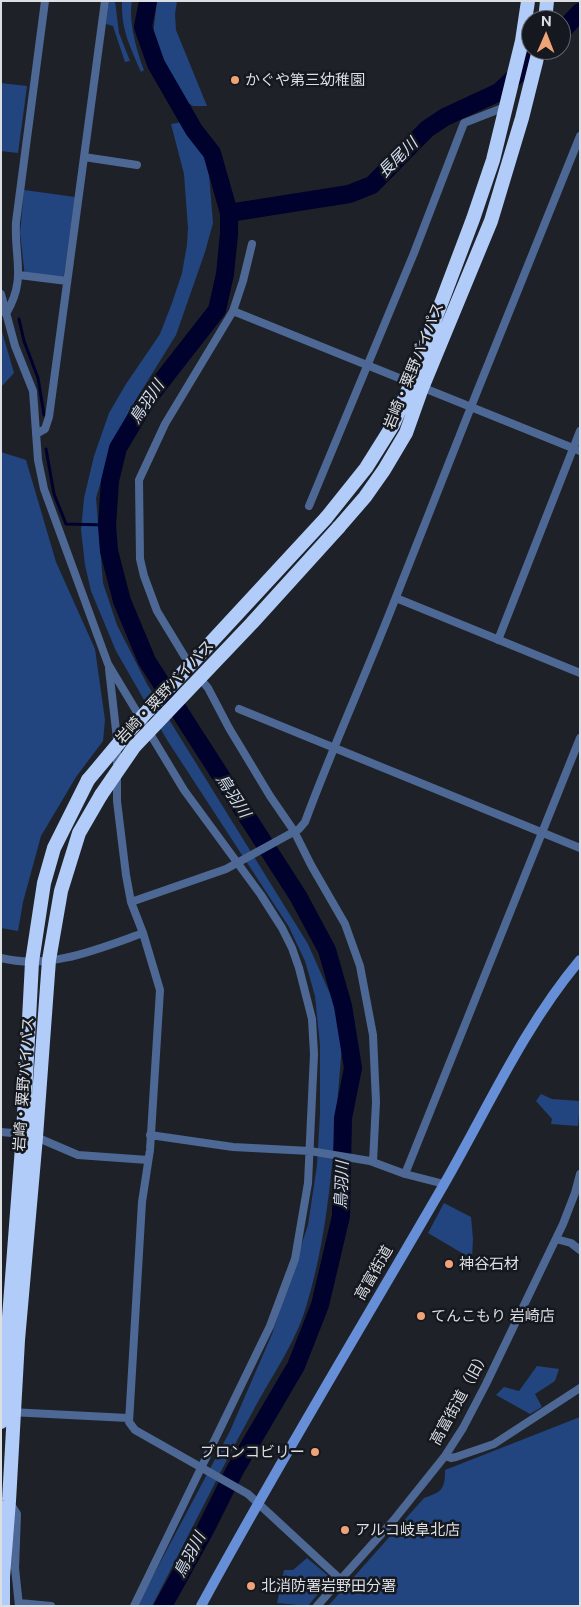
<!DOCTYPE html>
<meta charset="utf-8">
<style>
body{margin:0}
#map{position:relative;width:581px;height:1607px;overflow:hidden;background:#1e2228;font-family:"Public Sans",sans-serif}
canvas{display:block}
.frame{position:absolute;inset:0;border:2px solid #dbdee2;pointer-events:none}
.north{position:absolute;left:521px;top:10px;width:50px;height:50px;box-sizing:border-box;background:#15181e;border:1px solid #64676c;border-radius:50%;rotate:1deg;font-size:14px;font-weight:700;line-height:20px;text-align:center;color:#dbdee2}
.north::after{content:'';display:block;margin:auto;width:18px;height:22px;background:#efa376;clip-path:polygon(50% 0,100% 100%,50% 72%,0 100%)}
</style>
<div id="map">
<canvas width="581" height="1607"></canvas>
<div class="frame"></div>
<div class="north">N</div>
</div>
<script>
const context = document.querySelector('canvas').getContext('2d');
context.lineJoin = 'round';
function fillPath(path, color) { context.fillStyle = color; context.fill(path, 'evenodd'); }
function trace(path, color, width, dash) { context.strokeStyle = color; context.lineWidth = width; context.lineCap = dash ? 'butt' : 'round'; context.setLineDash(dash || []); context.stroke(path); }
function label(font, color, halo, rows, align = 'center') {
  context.font = font + ' "Public Sans","Noto Sans JP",sans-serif'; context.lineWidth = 5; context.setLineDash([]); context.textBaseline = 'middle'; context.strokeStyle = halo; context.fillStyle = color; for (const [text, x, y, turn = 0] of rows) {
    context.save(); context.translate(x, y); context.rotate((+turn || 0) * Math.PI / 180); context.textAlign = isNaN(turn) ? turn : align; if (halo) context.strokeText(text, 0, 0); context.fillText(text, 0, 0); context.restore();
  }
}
const green = new Path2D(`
 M109,1h6l4,32 11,28 -5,1 -12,-36 -7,-2z
 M122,1h10c-4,19 5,51 12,69l-3,2c-11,-26 -20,-42 -19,-71z
 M157,1h20l-2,13 1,16 31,76h-14l-13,-8 -27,-63z
 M1,83l26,3 -9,67 -17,-2z
 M183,122l25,40 5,61 -8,29 -29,83 -47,76 -23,53 -10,34 7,85 14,42 30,59 161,260 27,61 5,16 2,25c-8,87 -10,177 -36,261 -11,37 -35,70 -53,104 -35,64 -67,130 -101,195h-15l93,-175 42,-97 36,-109 9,-60 3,-51v-69l-5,-49 -10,-35 -16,-34 -122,-187 -51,-89 -25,-60 -6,-26 -4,-35 3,-32 10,-42 15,-43 17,-29 34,-50 12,-31 10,-30 5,-28 1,-17 -4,-54 -13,-50z
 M24,190l51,7 -12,84 -38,-4 -5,-44z
 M1,328l13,45 -13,14z
 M1,452l25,8 30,102 39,87 10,71 -2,21 -27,36 -35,59 -18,66 -5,29 -17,-3z
 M541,1094l11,5 28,2 -2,25 -27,-2 1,-5 -16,-18z
 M444,1203l27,14 2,22 -1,20 -44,-26z
 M537,1366l22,3 -4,12 -20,13 7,13 -12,7 -34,-19 8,-8 15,4z
 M580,1417v189h-252l96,-108c18,-6 21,-9 21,-28z
 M307,1558l24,20 -23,28 -31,-3 7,-33h9z`);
const stream = new Path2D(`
 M19,319l5,22 14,37 6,37
 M46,449l8,45 12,30 41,1`);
const river = new Path2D(`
 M148,1l-5,26 13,37 38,66 18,23 17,60v21l-4,40 -8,36 -71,91 -28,47 -8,33 -3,44 2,26 13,50 25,60 151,235 29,54 16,56 10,62 -10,50 -2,98 -21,89 -24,61 -61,104 -30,60 -42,76
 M561,32l19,-20
 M229,213l120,-19 23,-9 55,-56 18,-12 54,-25 44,-42`);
const street = new Path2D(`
 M84,157l53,8
 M19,275l48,6
 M1,294l14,52 18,45 5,69 6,29 64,175 76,126 77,105 21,33 10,20 7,20 13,51 2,35 -6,129 -13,76 -25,67 -136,280
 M233,311l347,140
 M6,314c21,-36 8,-55 10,-92l29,-221
 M36,434l9,-5 4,-12 56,-416
 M309,506l105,-253 50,-130 41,-16
 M396,598l184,75
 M498,640l82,-209
 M191,667l-34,-56 -13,-35 -4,-17 -1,-79 26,-56 68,-113 10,-30 9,-37
 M109,669l8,70v62l9,74 5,27 12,31 17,57 -10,160 -8,52 -13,220 6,8 113,64 92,85
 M198,676l10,12 21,40 41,68 24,35 17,34 34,59 15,42 13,69 3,67 -3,60
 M239,709l341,139
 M131,902l95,-33 73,-40 6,-7c28,-76 62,-150 91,-225 60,-154 122,-308 184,-461
 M1,958c49,12 97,-9 142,-25
 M1,1132l22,2
 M150,1135l83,12 77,4 60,10 35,13 39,10
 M36,1137l42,18 70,5
 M405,1174l175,-436
 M556,1239l15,4 9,7
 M10,1412l118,6
 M445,1456l6,2 5,-1 38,-13 86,-56
 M10,1503l7,11 -2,54 4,38
 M19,1603l32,3
 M317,1606l76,-85 52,-65 18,-28 23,-44 77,-160 12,-31 5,-19`);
const secondary = new Path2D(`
 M201,1606c77,-142 161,-280 242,-420 44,-76 80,-158 137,-226`);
const highway = new Path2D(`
 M545,20l2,-19
 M326,518l40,-50 27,-43 18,-42 62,-164 20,-59 29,-119 6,-40
 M339,527l26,-30 19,-27 22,-37 16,-45 69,-167 31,-103 17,-68
 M1,1422l22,-288 9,-172 12,-79 10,-35 34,-68
 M3,1606v-29l6,-76 9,-161 18,-203 13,-177 12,-69 18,-58 22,-38`);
const highwayBridge = new Path2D(`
 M88,780l41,-49 197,-213
 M101,795l33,-48 118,-124 87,-96`);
const markers = [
 [235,80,5,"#efa376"],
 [449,1264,5,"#efa376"],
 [421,1316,5,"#efa376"],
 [315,1452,5,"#efa376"],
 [345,1530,5,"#efa376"],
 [251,1586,5,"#efa376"]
];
const poiNames = [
 ["かぐや第三幼稚園",245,80],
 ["神谷石材",459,1264],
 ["てんこもり 岩崎店",431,1316],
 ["ブロンコビリー",305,1452,"right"],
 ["アルコ岐阜北店",355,1530],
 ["北消防署岩野田分署",261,1586]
];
const streetNames = [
 ["岩崎・粟野バイパス",414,366,-68],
 ["岩崎・粟野バイパス",165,692,-47],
 ["岩崎・粟野バイパス",24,1084,-86],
 ["高富街道",374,1273,-60],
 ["高富街道（旧）",460,1398,-61]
];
const waterNames = [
 ["長尾川",398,158,-45],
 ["鳥羽川",147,402,-56],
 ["鳥羽川",233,796,57],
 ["鳥羽川",342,1185,-88],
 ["鳥羽川",190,1555,-62]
];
fillPath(green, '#22447f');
trace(stream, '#00012c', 3);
trace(river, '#00012c', 18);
trace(street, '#4e6895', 8);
trace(secondary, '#668fd7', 10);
trace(highway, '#b1ccf8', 14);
trace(highwayBridge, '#b1ccf8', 14);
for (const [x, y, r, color] of markers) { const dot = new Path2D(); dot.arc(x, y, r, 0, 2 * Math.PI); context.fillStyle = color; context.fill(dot); trace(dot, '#15181e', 2); }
label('15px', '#dbdee2', '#15181e', poiNames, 'left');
label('15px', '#dbdee2', '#15181e', streetNames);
label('italic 16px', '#d3def1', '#15181e', waterNames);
</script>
